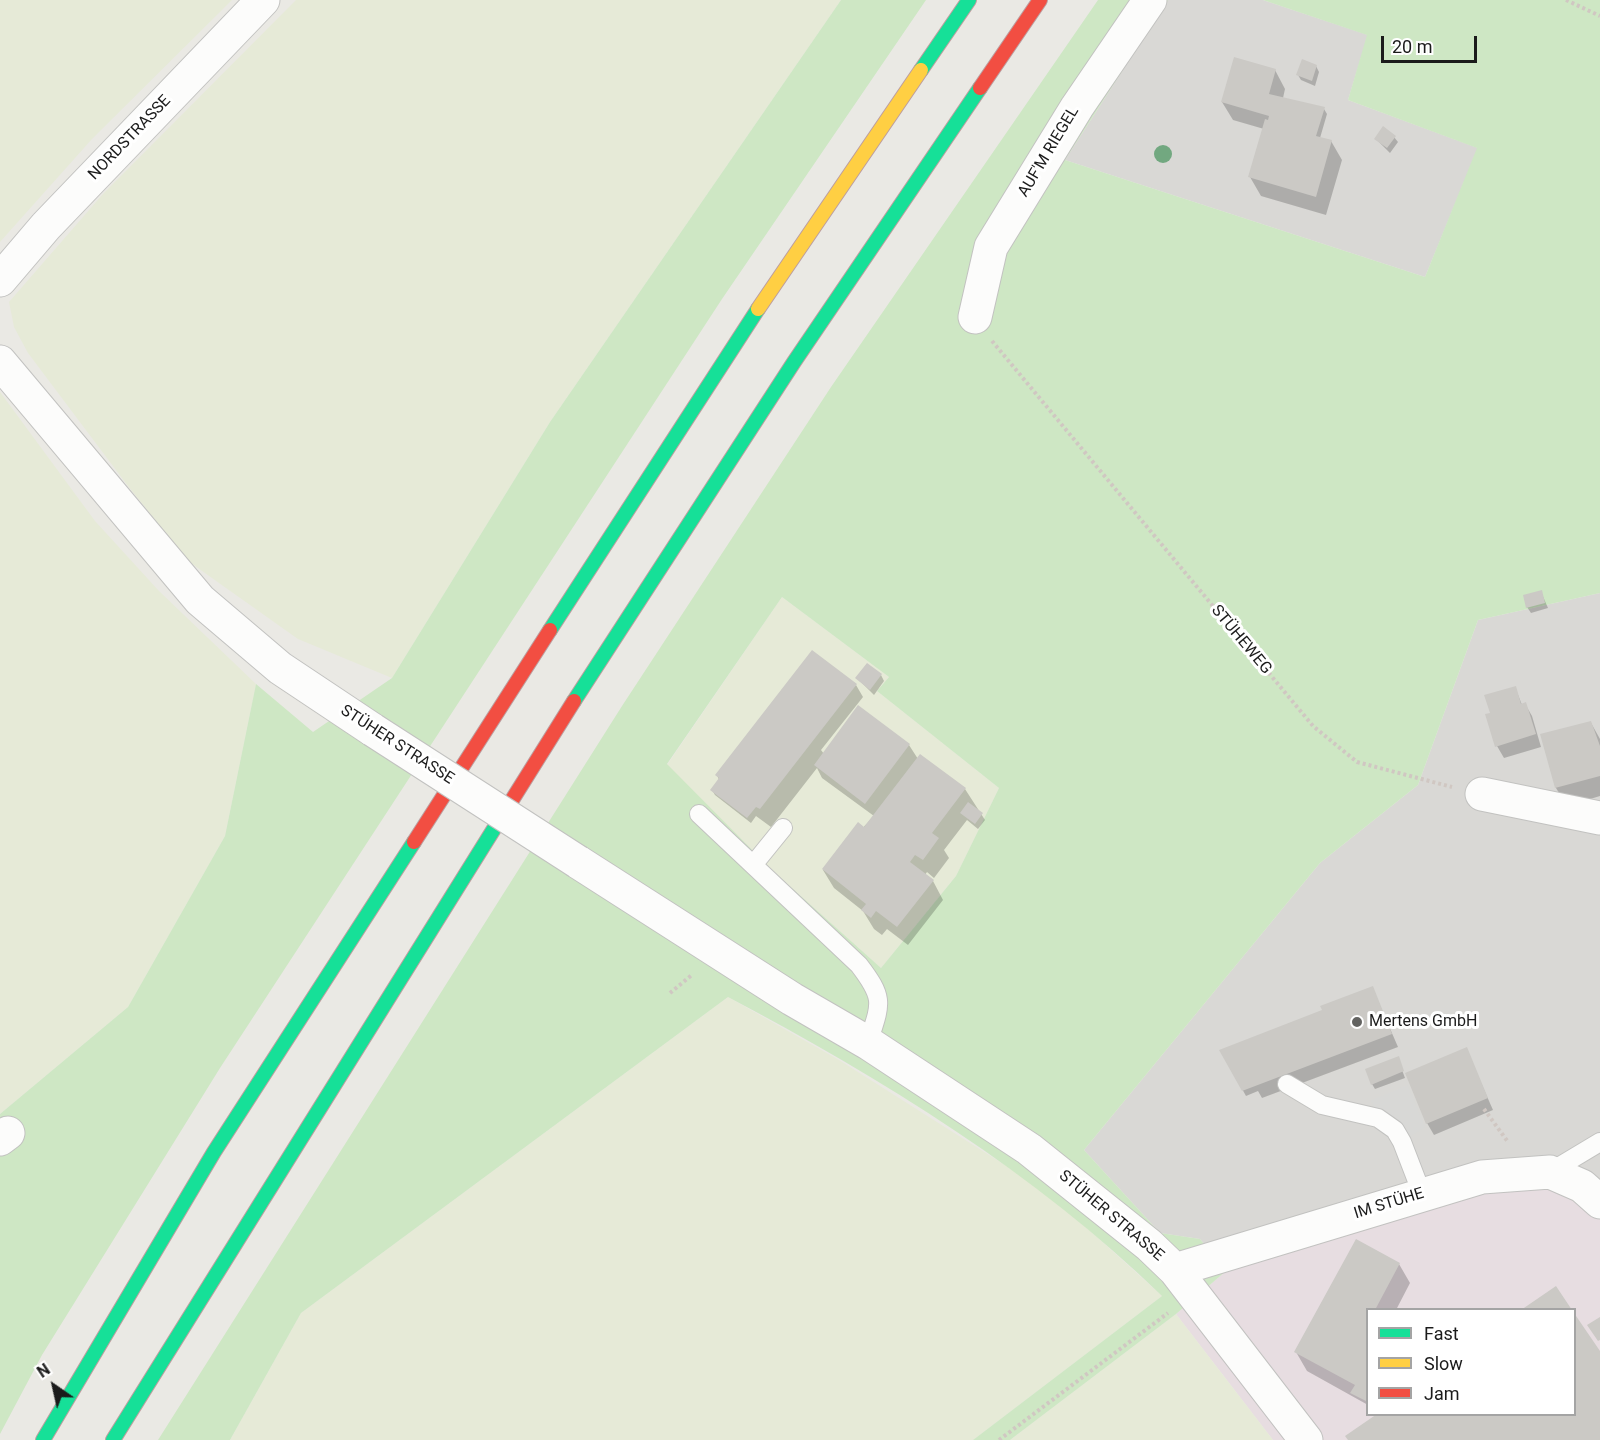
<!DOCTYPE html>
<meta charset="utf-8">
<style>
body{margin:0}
#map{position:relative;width:1600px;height:1440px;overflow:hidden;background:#eae9e4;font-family:Roboto,sans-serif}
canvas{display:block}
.legend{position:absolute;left:1366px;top:1308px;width:210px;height:108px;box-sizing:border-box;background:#fff;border:2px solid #a4a4a4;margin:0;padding:8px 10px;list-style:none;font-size:18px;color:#1b1b1b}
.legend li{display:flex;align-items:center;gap:12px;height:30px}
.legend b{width:30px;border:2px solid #a4a4a4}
.north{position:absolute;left:24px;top:1356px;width:60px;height:60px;-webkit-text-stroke:4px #fff;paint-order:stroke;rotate:326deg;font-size:16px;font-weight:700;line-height:24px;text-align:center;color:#1b1b1b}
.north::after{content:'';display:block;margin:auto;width:21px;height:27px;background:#1b1b1b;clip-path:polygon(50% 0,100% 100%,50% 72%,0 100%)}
.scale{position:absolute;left:1381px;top:36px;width:96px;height:27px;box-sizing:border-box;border:3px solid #1b1b1b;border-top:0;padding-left:8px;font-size:18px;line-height:21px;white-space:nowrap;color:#1b1b1b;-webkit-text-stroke:4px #fff;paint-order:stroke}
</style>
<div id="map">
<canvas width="1600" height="1440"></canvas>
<ul class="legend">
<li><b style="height:8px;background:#16e098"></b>Fast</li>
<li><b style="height:8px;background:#ffcf43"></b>Slow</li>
<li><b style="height:8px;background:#f24e42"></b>Jam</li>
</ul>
<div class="north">N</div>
<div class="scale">20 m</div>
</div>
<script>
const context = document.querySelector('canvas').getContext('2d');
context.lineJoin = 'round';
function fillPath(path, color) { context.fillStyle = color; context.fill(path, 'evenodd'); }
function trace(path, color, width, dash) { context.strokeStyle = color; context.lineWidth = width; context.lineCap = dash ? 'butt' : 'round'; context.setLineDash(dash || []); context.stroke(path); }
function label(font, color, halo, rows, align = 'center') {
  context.font = font + ' Roboto,sans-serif'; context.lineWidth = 6; context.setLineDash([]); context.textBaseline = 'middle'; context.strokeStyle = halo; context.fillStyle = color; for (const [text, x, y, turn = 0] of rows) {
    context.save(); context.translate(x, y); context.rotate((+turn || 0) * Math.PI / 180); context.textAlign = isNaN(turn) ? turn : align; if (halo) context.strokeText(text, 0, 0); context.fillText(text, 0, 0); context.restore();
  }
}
const residential = new Path2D(`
 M1168,0h95l105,35 -20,65 130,48 -53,129 -360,-117z
 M1600,593v618l-374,60 -26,-32 -40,-6 -76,-83 236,-287 98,-78 60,-165z`);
const industrial = new Path2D(`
 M1532,1180l68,31v229h-327l-97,-126 50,-43 95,-37zM1368,1310h206v104h-206z`);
const farmland = new Path2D(`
 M0,0h232l-140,139 -92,103z
 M296,0h545l-291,422 -158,256 -94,-39 -110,-78 -60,-75 -100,-133 -14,-26 -5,-25 94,-108z
 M0,392l95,129 64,70 97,93 -31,152 -97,171 -128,107z
 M782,597l107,80 -12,14 122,97 -43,88 -75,92 -107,-96 -107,-107z
 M728,997l111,63 180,114 47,35 96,87 -189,144h-743l71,-127z
 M1176,1314l97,126h-263z`);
const grass = new Path2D(`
 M841,0h85l-204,299 -502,769 -178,287 -42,79v-320l128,-107 97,-171 31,-152 57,48 79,-54 158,-256z
 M1098,0h70l-103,160 360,117 52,-129 -129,-48 19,-65 -104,-35h337v593l-122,27 -60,165 -98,78 -236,287 76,83 40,6 26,32 -50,43 -166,126h-37l189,-144c-126,-123 -279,-217 -434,-299l-427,316 -71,127h-72l464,-734 209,-319zM782,597l107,80 -12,14 122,97 -43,88 -75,92 -107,-96 -107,-108z`);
const parking = new Path2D(`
 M1408,1085l17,42 -22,14 -24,-24 -8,-17z`);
const shadow = new Path2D(`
 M1316,66l3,6 -4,14 -14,-6 -3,-5z
 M1275,70l10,19 -2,9 41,11 3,5 -7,24 11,3 11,19 -16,55 -65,-19 -11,-19 14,-48 -31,-9 -11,-18z
 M1394,137l4,5 -8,11 -14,-14z
 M1541,592l7,16 -17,5 -4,-6z
 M881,675l3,6 -10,14 -17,-17z
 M856,685l7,12 -42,53 3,4 34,-47 51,38 9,14 3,-3 44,33 20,31 -7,9 -11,-9 -23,30 5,8 -15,20 -7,-6 -2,3 8,6 10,19 -35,45 -21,-16 -5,6 -8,-6 -11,-18 -29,-23 -11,-18 51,-54 -52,-38 -5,-10 -46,59 -15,-11 -5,7 -36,-28 -3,-5 7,-10 -2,-5z
 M1515,687l7,18 3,-1 7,12 9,31 -37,11 -7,-12z
 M1591,723l9,16v57l-33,10 -11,-18 -14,-53z
 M1372,987l26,60 -136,51 -4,-7 -12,5 -25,-45 103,-40z
 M1466,1049l27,61 -59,25 -7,-12z
 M1399,1062l6,16 -30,11 -3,-5z
 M1399,1264l11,19 -14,27h-28v95l-61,-34 -11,-19z`);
const building = new Path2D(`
 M1234,57l42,12 -7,25 56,13 -9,29 16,4 -16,57 -68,-20 17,-58 3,1 1,-4 -48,-14z
 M1302,59l15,6 -5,16 -16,-6z
 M1383,126l13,10 -9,12 -13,-9z
 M1542,590l3,13 -19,5 -3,-13z
 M812,650l45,34 -97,125 -4,-2 -9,11 -37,-28 9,-12 -4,-3z
 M867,663l15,11 -12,16 -15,-12z
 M1516,686l5,18 5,-2 10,32 -41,13 -10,-33 5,-1 -6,-18z
 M858,705l52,39 -45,60 -51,-39z
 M1591,721l9,25v30l-45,12 -15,-54z
 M920,754l46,34 -34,45 7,5 -16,22 -8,-5 -5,7 24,18 -37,47 -21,-16 -5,7 -10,-8 5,-6 -44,-35 36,-47 6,5z
 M968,802l15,11 -8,11 -15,-11z
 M1373,986l19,48 -150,57 -23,-41 103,-40 -2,-4z
 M1467,1047l21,51 -62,26 -21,-51z
 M1399,1056l5,15 -33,14 -6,-16z
 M1356,1239l44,24 -25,47h-7l-2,91 -16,-8 5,-8 -61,-33z
 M1556,1286l16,24h-51z
 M1574,1313l26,38v89h-252l-3,-4 32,-22h197z
 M1600,1317v23l-2,1 -11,-16z`);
const path = new Path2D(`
 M1566,0l34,16
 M992,341l321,385 44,36 95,25
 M670,993l23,-19
 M1484,1109l24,33
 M999,1440l169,-127`);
const lane = new Path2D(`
 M699,814l160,151c26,34 22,38 9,78
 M753,865l30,-37
 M1287,1084l35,21 56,13 17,12 7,12 20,52
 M1550,1172l50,-30`);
const street = new Path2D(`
 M0,280l46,-54 217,-226
 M975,317l16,-70 86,-140 73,-107
 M0,362l200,238 80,68 93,62
 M1482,794l118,24
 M578,862l214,137 76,44 161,106 120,96 26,25 131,170
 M0,1139l8,-6
 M1175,1270l307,-93 68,-5 32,14 18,16`);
const fast = new Path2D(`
 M921,70l48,-70
 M550,630l208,-321
 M574,701l220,-339 186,-274
 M43,1440l171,-288 200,-310
 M113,1440l389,-624`);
const slow = new Path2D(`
 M758,309l163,-239`);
const jam = new Path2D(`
 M980,88l60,-88
 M502,816l72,-115
 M414,842l136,-212`);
const streetBridge = new Path2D(`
 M373,730l205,132`);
const trees = [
 [1163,154]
];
const markers = [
 [1357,1022,6,"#636361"]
];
const streetNames = [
 ["NORDSTRASSE",130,138,-46],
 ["AUF'M RIEGEL",1049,152,-59],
 ["STÜHEWEG",1241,640,50],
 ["STÜHER STRASSE",397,745,33],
 ["IM STÜHE",1389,1204,-17],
 ["STÜHER STRASSE",1111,1216,40]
];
const poiNames = [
 ["Mertens GmbH",1369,1022]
];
fillPath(residential, '#d9d8d5');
fillPath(industrial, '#e7dde1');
fillPath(farmland, '#e6ead7');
fillPath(grass, '#cee7c4');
fillPath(parking, '#d8d8d6');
fillPath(shadow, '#0003');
fillPath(building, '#cbc9c5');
trace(lane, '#c2c2c0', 20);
trace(street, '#c2c2c0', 35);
trace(fast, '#bd9e9f', 16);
trace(slow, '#bd9e9f', 16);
trace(jam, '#bd9e9f', 16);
trace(path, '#d0c7c2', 4, [3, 3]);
trace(lane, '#fcfcfb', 18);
trace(street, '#fcfcfb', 33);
trace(fast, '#16e098', 14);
trace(slow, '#ffcf43', 14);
trace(jam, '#f24e42', 14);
trace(streetBridge, '#c2c2c0', 35, []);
trace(streetBridge, '#fcfcfb', 33);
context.fillStyle = '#72a880';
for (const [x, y] of trees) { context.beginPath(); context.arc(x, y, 9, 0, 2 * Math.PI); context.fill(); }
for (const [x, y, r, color] of markers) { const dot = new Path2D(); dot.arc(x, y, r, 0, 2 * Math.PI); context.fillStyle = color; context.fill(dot); trace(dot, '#fff', 2); }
label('16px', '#1b1b1b', '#fff', streetNames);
label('16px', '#1b1b1b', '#fff', poiNames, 'left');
</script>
